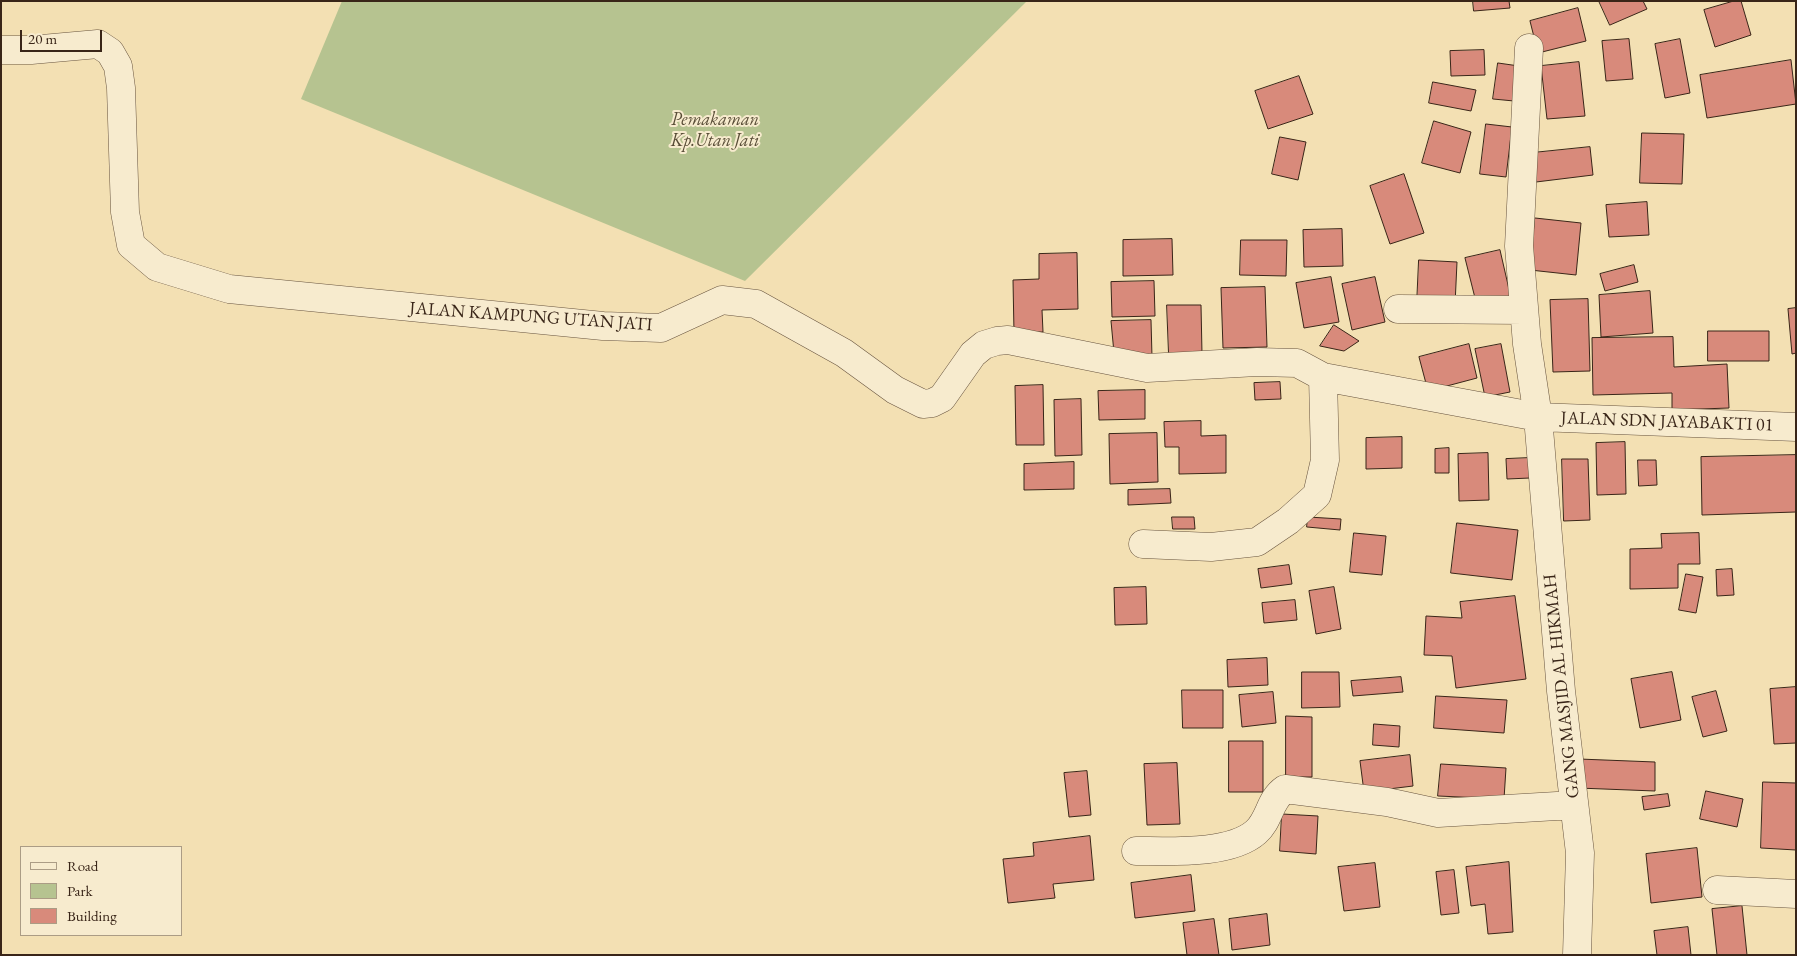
<!DOCTYPE html>
<style>
body{margin:0}
#map{position:relative;width:1797px;height:956px;overflow:hidden;background:#f3e0b3;font-family:"EB Garamond",serif}
canvas{display:block}
.frame{position:absolute;inset:0;border:2px solid #392518;pointer-events:none}
.legend{position:absolute;left:20px;top:846px;width:162px;height:90px;box-sizing:border-box;background:#f7ebce;border:1px solid #ab9c85;margin:0;padding:6px 9px;list-style:none;font-size:15px;color:#392518}
.legend li{display:flex;align-items:center;gap:10px;height:25px}
.legend b{width:25px;border:1px solid #ab9c85}
.scale{position:absolute;left:20px;top:30px;width:82px;height:22px;box-sizing:border-box;border:2px solid #392518;border-top:0;padding-left:6px;font-size:15px;line-height:18px;white-space:nowrap;color:#392518;-webkit-text-stroke:4px #f7ebce;paint-order:stroke}
</style>
<div id="map">
<canvas width="1797" height="956"></canvas>
<div class="frame"></div>
<ul class="legend">
<li><b style="height:6px;background:#f7ebce"></b>Road</li>
<li><b style="height:14px;background:#b6c390"></b>Park</li>
<li><b style="height:14px;background:#d88a7b"></b>Building</li>
</ul>
<div class="scale">20 m</div>
</div>
<script>
const context = document.querySelector('canvas').getContext('2d');
context.lineJoin = 'round';
function fillPath(path, color) { context.fillStyle = color; context.fill(path, 'evenodd'); }
function trace(path, color, width, dash) { context.strokeStyle = color; context.lineWidth = width; context.lineCap = dash ? 'butt' : 'round'; context.setLineDash(dash || []); context.stroke(path); }
function label(font, color, halo, rows, align = 'center') {
  context.font = font + ' "EB Garamond",serif'; context.lineWidth = 4; context.setLineDash([]); context.textBaseline = 'middle'; context.strokeStyle = halo; context.fillStyle = color; for (const [text, x, y, turn = 0] of rows) {
    context.save(); context.translate(x, y); context.rotate((+turn || 0) * Math.PI / 180); context.textAlign = isNaN(turn) ? turn : align; if (halo) context.strokeText(text, 0, 0); context.fillText(text, 0, 0); context.restore();
  }
}
const green = new Path2D(`
 M342,1h685l-282,280 -444,-182z`);
const building = new Path2D(`
 M1473,1h36l1,7 -36,3z
 M1599,1h44l4,8 -37,16z
 M1734,1h7l10,34 -36,12 -11,-37z
 M1578,8l8,33 -48,12 -8,-32z
 M1629,39l4,40 -27,2 -4,-40z
 M1680,39l10,54 -25,5 -10,-54z
 M1484,50l1,25 -34,1 -1,-25z
 M1791,60l5,44 -89,14 -7,-43z
 M1579,62l6,54 -38,3 -6,-53z
 M1498,63l21,3 -5,35 -21,-2z
 M1299,76l14,38 -45,15 -13,-38z
 M1433,82l43,8 -5,21 -42,-8z
 M1434,121l37,11 -11,41 -38,-10z
 M1486,124l26,3 -6,50 -26,-3z
 M1642,133l42,1 -2,50 -42,-1z
 M1280,137l26,5 -8,38 -26,-6z
 M1590,147l3,28 -57,7 -4,-29z
 M1404,174l20,59 -34,11 -20,-58z
 M1647,202l2,33 -40,2 -3,-32z
 M1535,218l46,5 -5,52 -46,-5z
 M1342,229l1,37 -39,1 -1,-37z
 M1172,239l1,36 -50,1v-36z
 M1241,240h46l-1,36 -46,-1z
 M1500,250l11,48 -34,8 -12,-48z
 M1077,253l1,56 -36,1 1,22 -29,1 -1,-53 26,-1v-25z
 M1419,260l38,2 -2,43 -38,-1z
 M1634,265l4,17 -33,9 -5,-17z
 M1331,277l8,45 -35,6 -8,-45z
 M1375,277l10,45 -33,8 -10,-46z
 M1154,281l1,35 -43,1 -1,-35z
 M1265,287l2,60 -44,1 -2,-60z
 M1650,291l3,42 -52,4 -2,-42z
 M1588,299l2,72 -37,1 -3,-72z
 M1167,305h34l1,49 -33,1z
 M1796,308v45l-4,1 -4,-45z
 M1151,320l1,37 -38,-4 -3,-32z
 M1334,325l25,16 -15,10 -24,-5z
 M1708,331h61v30h-61z
 M1673,337l1,30 53,-3 2,44 -57,2v-17l-79,2 -1,-57z
 M1469,344l8,34 -49,13 -9,-34z
 M1501,344l9,48 -25,5 -10,-48z
 M1280,382l1,17 -26,1 -1,-17z
 M1043,385l1,60h-28l-1,-59z
 M1145,390v29l-46,1 -1,-29z
 M1081,399l1,56 -27,1 -1,-56z
 M1201,421v15l25,-1v38l-47,1v-27h-14l-1,-25z
 M1157,433l1,49 -48,2 -1,-50z
 M1402,437v31l-36,1v-31z
 M1625,442l1,52 -29,1 -1,-52z
 M1449,448v25h-14v-24z
 M1488,453l1,47 -30,1 -1,-47z
 M1796,455v57l-94,3 -1,-58z
 M1529,458l1,20 -23,1 -1,-20z
 M1562,459h26l2,61 -26,1z
 M1638,460h18l1,25 -18,1z
 M1074,462v27l-50,1v-26z
 M1170,489l1,14 -43,2v-15z
 M1172,517h22l1,12h-22z
 M1308,517l33,2 -1,11 -33,-3z
 M1457,523l61,7 -6,50 -61,-7z
 M1354,533l32,3 -4,39 -32,-3z
 M1699,533l1,31h-22v24l-48,1v-40l32,-1 -1,-14z
 M1289,565l3,19 -31,4 -3,-19z
 M1732,569l2,26 -17,1 -1,-26z
 M1686,574l17,3 -7,36 -17,-3z
 M1146,587l1,37 -32,1 -1,-37z
 M1334,587l7,42 -25,5 -7,-43z
 M1515,596l11,83 -70,9 -4,-32 -28,-1 2,-39 36,2 -2,-16z
 M1295,600l2,20 -33,3 -2,-20z
 M1267,658l1,27 -40,2 -1,-27z
 M1302,672h37l1,35 -38,1z
 M1672,672l9,48 -41,8 -9,-49z
 M1401,677l2,15 -50,4 -2,-15z
 M1796,687v56l-22,1 -4,-55z
 M1182,690h41v38h-40z
 M1716,691l11,40 -24,6 -11,-40z
 M1273,692l3,31 -34,4 -3,-32z
 M1436,696l71,4 -3,33 -70,-5z
 M1286,716l26,1v60h-26z
 M1374,724l26,2 -1,21 -26,-2z
 M1229,741h34v51h-34z
 M1410,755l3,31 -49,6 -4,-31z
 M1579,759l76,3v29l-77,-3z
 M1177,763l3,61 -33,1 -3,-61z
 M1441,764l65,4 -2,31 -66,-3z
 M1087,771l4,44 -22,2 -5,-44z
 M1763,782l33,1v67l-35,-2z
 M1706,791l37,8 -6,28 -37,-8z
 M1668,794l2,12 -26,4 -2,-13z
 M1282,814l36,2 -2,38 -36,-3z
 M1090,836l4,44 -41,4 2,14 -47,5 -5,-44 31,-3 -1,-13z
 M1697,848l5,49 -51,6 -5,-49z
 M1509,862l4,70 -25,2 -3,-30 -14,2 -5,-39z
 M1375,863l5,44 -36,4 -6,-44z
 M1454,870l5,43 -18,2 -5,-43z
 M1191,875l4,36 -60,7 -4,-35z
 M1742,906l5,49h-30l-5,-46z
 M1267,914l3,31 -38,5 -3,-31z
 M1214,919l5,36h-32l-4,-32z
 M1688,927l3,28h-34l-3,-24z`);
const street = new Path2D(`
 M1529,48l-10,198 8,98 11,73 23,274 19,162 -3,102
 M1,50h30l67,-6 12,8 8,14 3,22 4,124 6,33 26,22 72,22 374,37 58,2 61,-28 34,4 88,49 51,37 28,14 9,-1 10,-5 31,-44 11,-9 13,-4 11,-1 139,28 110,-6 40,1 26,14 215,40 258,10
 M1398,309l126,1
 M1143,544l68,3 46,-5 31,-21 29,-26 8,-35 -2,-83
 M1136,851c33,0 94,4 120,-19 14,-12 13,-32 29,-43l102,13 51,11 136,-8
 M1717,890l79,4`);
const parkNames = [
 ["Pemakaman",715,120],
 ["Kp.Utan Jati",715,141]
];
const streetNames = [
 ["JALAN KAMPUNG UTAN JATI",531,317,4],
 ["JALAN SDN JAYABAKTI 01",1667,422,2],
 ["GANG MASJID AL HIKMAH",1562,686,-96]
];
fillPath(green, '#b6c390');
fillPath(building, '#d88a7b');
trace(building, '#392518', 1);
trace(street, '#68543f', 29);
trace(street, '#f7ebce', 28);
label('italic 18px', '#584c36', '#f7ebce', parkNames);
label('18px', '#392518', '#f7ebce', streetNames);
</script>
